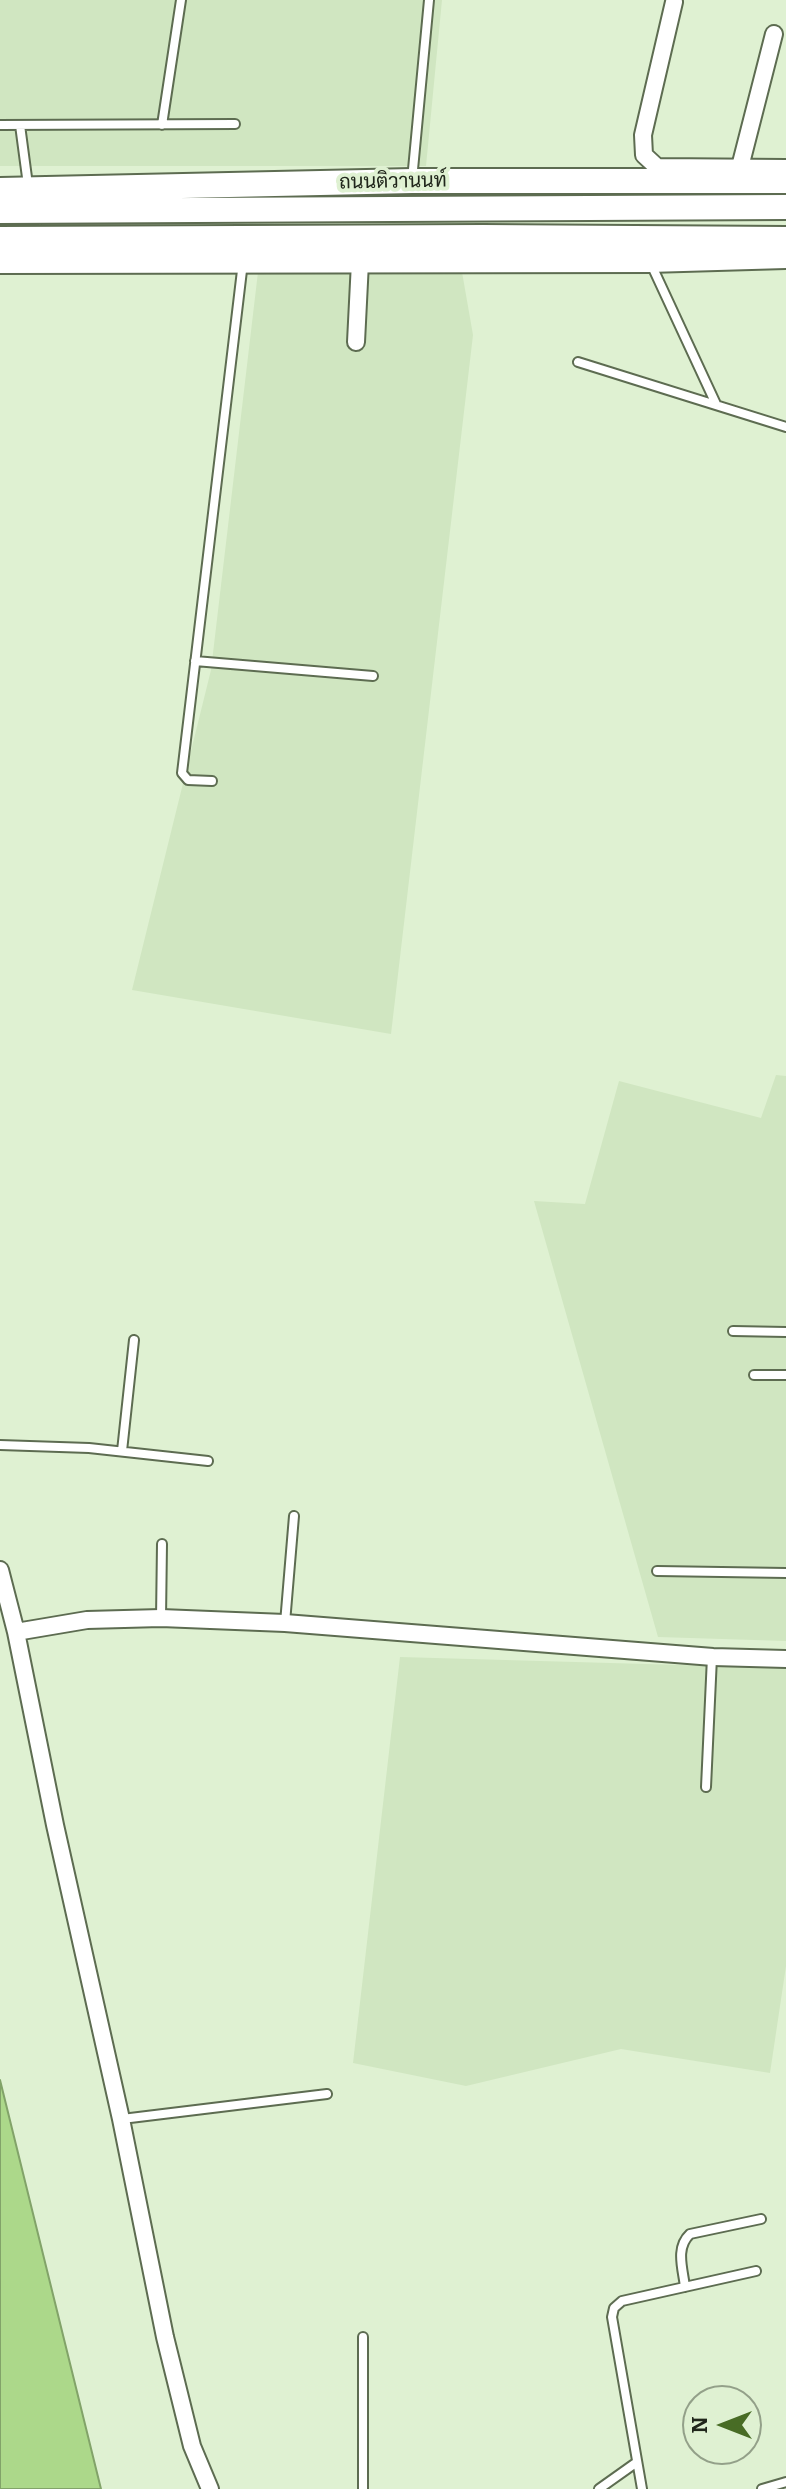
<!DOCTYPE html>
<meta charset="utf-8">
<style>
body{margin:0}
#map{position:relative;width:786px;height:2489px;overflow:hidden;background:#dff1d2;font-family:Bitter,serif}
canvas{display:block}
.north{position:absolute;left:682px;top:2385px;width:80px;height:80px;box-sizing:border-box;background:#dff1d2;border:2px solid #93a089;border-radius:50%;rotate:270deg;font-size:22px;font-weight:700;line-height:32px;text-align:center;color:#20261b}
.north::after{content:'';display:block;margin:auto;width:28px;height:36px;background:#486c25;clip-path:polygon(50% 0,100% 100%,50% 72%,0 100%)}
</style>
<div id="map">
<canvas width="786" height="2489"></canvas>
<div class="north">N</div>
</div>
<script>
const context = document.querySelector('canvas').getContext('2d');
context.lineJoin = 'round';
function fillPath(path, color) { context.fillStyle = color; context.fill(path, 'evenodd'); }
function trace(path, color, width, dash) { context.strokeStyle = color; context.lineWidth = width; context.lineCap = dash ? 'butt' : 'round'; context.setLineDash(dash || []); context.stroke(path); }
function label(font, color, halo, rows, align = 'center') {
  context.font = font + ' Bitter,Sarabun,serif'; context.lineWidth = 8; context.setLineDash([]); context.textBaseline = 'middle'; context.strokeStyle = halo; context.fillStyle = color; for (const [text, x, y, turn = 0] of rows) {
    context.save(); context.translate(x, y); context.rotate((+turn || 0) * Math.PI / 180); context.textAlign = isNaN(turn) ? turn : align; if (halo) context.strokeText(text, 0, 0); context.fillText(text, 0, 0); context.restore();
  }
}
const built = new Path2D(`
 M0,0h442l-16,166h-426z
 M258,272h204l11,63 -82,699 -259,-44 79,-320z
 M776,1075l10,1v565l-128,-4 -124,-436 51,3 34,-123 142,37z
 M400,1657l386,11v298l-16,107 -149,-24 -155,37 -113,-23z`);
const water = new Path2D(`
 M0,2080l101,409h-101z`);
const lane = new Path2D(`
 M0,125l235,-1
 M20,125l8,60
 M162,125l19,-125
 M412,180l17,-180
 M651,264l65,140
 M578,362l208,65
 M195,661l178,15
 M212,781l-24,-1 -6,-7 61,-511
 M733,1331l53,1
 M754,1375h32
 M0,1445l89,3 119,13
 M122,1451l12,-111
 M657,1571l129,2
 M161,1618l1,-74
 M285,1623l9,-107
 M706,1787l6,-130
 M122,2119l205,-25
 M685,2287c-2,-18 -10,-39 5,-53l71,-15
 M363,2337v152
 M599,2489l38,-27
 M642,2489l-30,-172 2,-9 8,-7 134,-30
 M762,2489l24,-7`);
const street = new Path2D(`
 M674,2l-31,133 1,20 13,12 129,1
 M740,167l34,-133
 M356,342l4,-80
 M0,1570l16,62 39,193 66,294 44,218 27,109 18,43
 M16,1632l71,-12 74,-2 124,5 428,34 73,2`);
const primary = new Path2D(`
 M0,190l412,-9h374
 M0,211l786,-4
 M0,239l483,-2 303,2
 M0,261l649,-1 137,-4`);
const streetNames = [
 ["ถนนติวานนท์",393,182,-1]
];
fillPath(built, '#d0e6c1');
fillPath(water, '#acd88a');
trace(water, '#82a369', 2);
trace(lane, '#5d6c51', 12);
trace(street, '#5d6c51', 20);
trace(primary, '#5d6c51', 28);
trace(lane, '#fff', 8);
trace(street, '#fff', 16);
trace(primary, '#fff', 24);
label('20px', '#20261b', '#dff1d2', streetNames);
</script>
